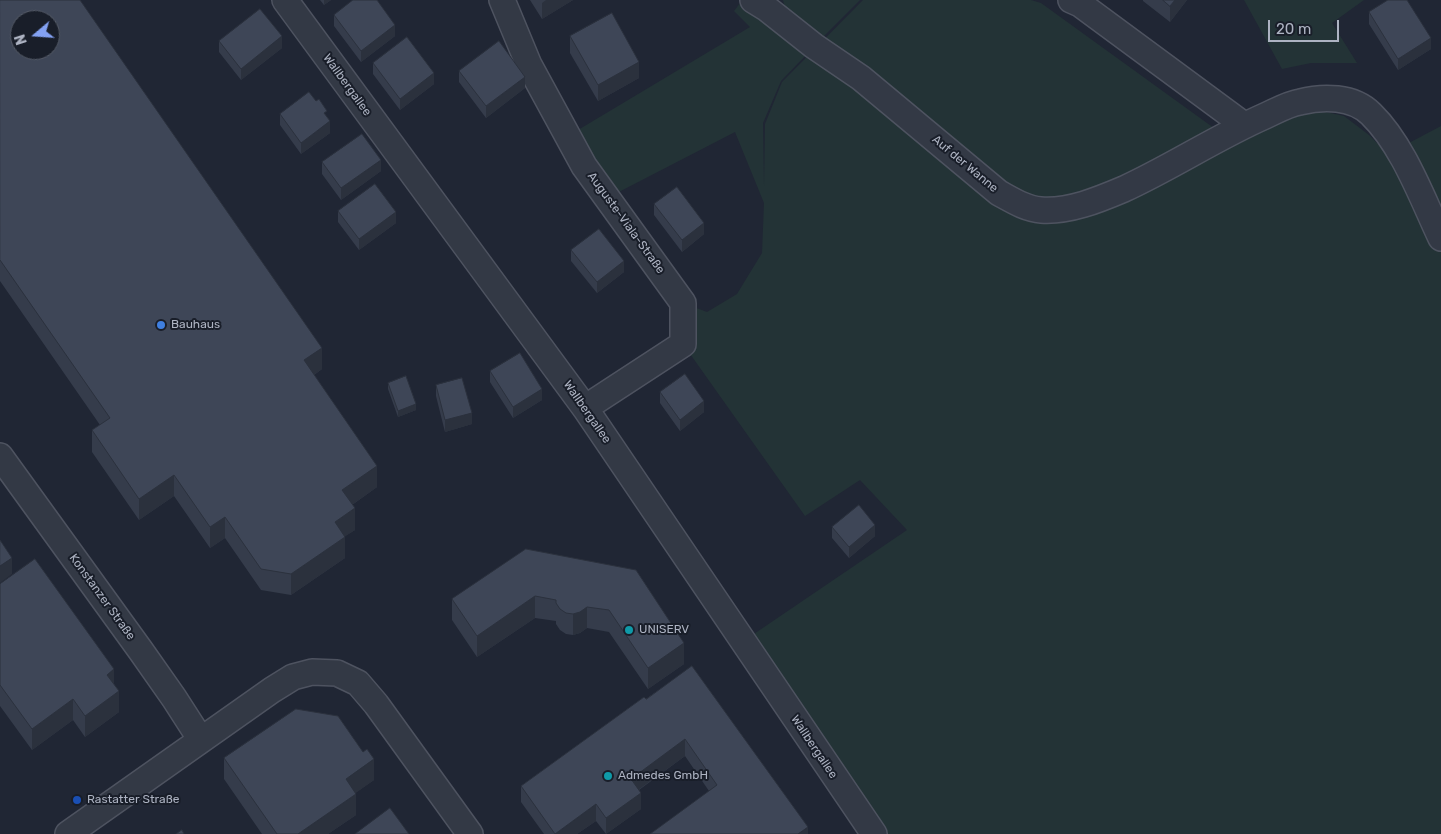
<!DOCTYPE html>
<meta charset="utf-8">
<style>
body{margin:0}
#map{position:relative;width:1441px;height:834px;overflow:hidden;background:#202634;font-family:Rubik,sans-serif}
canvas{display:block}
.north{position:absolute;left:10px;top:10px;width:50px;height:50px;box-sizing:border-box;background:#191e29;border:1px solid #545a66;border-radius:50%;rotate:252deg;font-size:14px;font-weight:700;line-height:20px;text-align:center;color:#adb3c2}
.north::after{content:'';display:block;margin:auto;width:18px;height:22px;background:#83a1f2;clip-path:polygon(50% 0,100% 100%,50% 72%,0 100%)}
.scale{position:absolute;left:1268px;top:20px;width:71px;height:22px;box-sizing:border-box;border:2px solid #adb3c2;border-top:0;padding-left:6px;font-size:15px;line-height:18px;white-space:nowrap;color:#adb3c2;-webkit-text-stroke:4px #191e29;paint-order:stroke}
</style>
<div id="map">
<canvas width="1441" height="834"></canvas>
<div class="north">N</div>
<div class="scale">20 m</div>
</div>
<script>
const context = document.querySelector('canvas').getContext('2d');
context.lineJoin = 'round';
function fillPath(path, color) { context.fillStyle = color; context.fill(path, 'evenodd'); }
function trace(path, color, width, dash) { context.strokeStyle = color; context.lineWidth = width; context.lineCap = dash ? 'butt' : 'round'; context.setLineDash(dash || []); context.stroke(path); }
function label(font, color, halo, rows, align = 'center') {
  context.font = font + ' Rubik,sans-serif'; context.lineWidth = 4; context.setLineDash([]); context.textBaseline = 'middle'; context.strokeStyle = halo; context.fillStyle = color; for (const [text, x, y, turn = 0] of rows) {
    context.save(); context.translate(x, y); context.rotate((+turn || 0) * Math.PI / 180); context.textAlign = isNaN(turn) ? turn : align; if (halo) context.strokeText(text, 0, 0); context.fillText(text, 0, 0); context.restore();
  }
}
const green = new Path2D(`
 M783,0h77l-42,42 -31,-27z
 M863,0h168l10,3 195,141 11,-7 53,-24 21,-2 23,5 25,19 19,19 53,-28v708h-559l-134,-196 159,-108 -47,-50 -55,36 -122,-172v-41l24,9 30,-18 25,-41 2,-50 -29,-71 -122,63 -40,-62 177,-106 -16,-16 7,-9 67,51 -27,28 -18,42 1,63 1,-62 17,-42z
 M1244,0h120l-32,23 25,40h-46l-29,6z`);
const street = new Path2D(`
 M285,0l300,408 289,426
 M502,0l27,65 55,101 99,137v41l-98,64
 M753,0l13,8 48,38 47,32 138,115c13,7 27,16 42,17 28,2 57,-10 83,-21 48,-22 93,-52 141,-73 11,-5 23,-12 35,-14 23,-6 53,-6 71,12 32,31 51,84 70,124
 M1071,0l9,4 164,121
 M0,456l141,195 33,47 27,42
 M68,834l204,-144 21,-13 19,-5 25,1 21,10 18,21 94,130`);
const wall = new Path2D(`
 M0,0l322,369 -8,6 63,112 -25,18 3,25 -10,6v22l-54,37 -30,-5 -36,-52 -15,10 -36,-52 -35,24 -47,-68v-22l8,-5 -100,-144z
 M320,0h11l-7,5z
 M530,0h43l-31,19z
 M1143,0h44l-17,22 -27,-21z
 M1369,12l62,37 -33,21 -29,-46z
 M334,15l61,21 -34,26 -27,-36z
 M570,36l69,42 -41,23 -28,-48z
 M219,41l63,7 -41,32 -22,-28z
 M373,63l61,21 -34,26 -27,-36z
 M459,71l66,17 -39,30 -27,-36z
 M280,114l50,19 -29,21 -21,-29z
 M322,162l59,9 -40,29 -19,-26z
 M654,204l50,30 -22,18 -28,-37z
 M338,211l58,12 -37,27 -21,-28z
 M571,250l53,22 -27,21 -26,-32z
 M490,371l52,29 -29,18 -23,-36z
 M388,383l28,27 -18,7 -10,-28z
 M436,385l36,39 -27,8 -9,-36z
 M660,392l44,20 -24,19 -20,-28z
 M832,527l43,9 -26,22 -17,-20z
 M526,549l158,115 -36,25 -39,-57 -22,-4 -7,5 -7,2 -7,-1 -6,-4 -4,-6v-3l-21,-3 -58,39 -25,-37v-21z
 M0,584l114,100 5,28 -34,25 -12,-17 -41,30 -32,-44z
 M644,697l164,137 -99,-43 -24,-35 -46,34 2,19 -35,25 -10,-13 -19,13h-33l-23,-32v-16z
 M224,758l150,22 -19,13 1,22 -28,19h-66l-38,-55z`);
const shadedWall = new Path2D(`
 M324,0h7l-7,5z
 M546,0h27l-31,19v-16z
 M1175,0h12l-17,22v-16z
 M395,25v11l-34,26v-11z
 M282,36v12l-41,32v-11z
 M1431,38v11l-33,21v-11z
 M639,62v16l-41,23v-16z
 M434,73v11l-34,26v-11z
 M525,77v11l-39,30v-12z
 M330,121v12l-29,21v-11z
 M381,160v11l-40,29v-12z
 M396,212v11l-37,27v-11z
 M704,223v11l-22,18v-12z
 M624,261v11l-27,21v-11z
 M322,348v21l-18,13v-22z
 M542,389v11l-29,18v-11z
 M704,401v11l-24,19v-11z
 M416,404v6l-18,7v-6z
 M472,413v11l-27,8v-12z
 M377,466v21l-35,25v-22z
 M174,475v21l-35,24v-21z
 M355,508v22l-20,13v-21z
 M225,517v21l-15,10v-21z
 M875,525v11l-26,22v-11z
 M345,537v21l-54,37v-21z
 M12,558v16l-12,9v-17z
 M535,596v22l-58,39v-21z
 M587,607v21l-7,5 -7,2v-21z
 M684,643v21l-36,25v-21z
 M114,669v21l-7,-15z
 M119,691v21l-34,25v-21z
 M73,699v21l-41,30v-21z
 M685,739v17l-54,39v-16z
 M374,759v21l-28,20v-21z
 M641,793v16l-35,25v-16z
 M356,794v21l-28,19h-30z
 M596,804v17l-19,13h-22z
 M808,827v7h-10z`);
const building = new Path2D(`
 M0,0h80l242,348 -18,12 73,106 -35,24 13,18 -20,14 10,15 -54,37 -30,-5 -36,-52 -15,10 -36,-52 -35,24 -47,-69 18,-12 -110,-158zM20,20h30v30h-30z
 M353,0h24l18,25 -34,26 -27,-36z
 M1163,0h12l-5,6z
 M1388,0h19l24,38 -33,21 -29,-47z
 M260,9l22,27 -41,33 -22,-28z
 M612,13l27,49 -41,23 -28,-49z
 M407,37l27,36 -34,26 -27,-36z
 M499,41l26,36 -39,29 -27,-35z
 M309,92l7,9 3,-2 8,12 -3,2 6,8 -29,22 -21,-29z
 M362,134l19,26 -40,28 -19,-26z
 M375,184l21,28 -37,27 -21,-28z
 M677,187l27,36 -22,17 -28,-36z
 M599,229l25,32 -27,21 -26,-32z
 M520,353l22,36 -29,18 -23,-36z
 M685,374l19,27 -24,19 -20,-28z
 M406,376l10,28 -18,7 -10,-28z
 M462,378l10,35 -27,7 -9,-35z
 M859,505l16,20 -26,22 -17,-20z
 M0,540l12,18 -12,8z
 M526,549l110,21 48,73 -36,25 -39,-58 -22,-3 -7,5 -7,2 -7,-1 -6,-4 -4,-6v-3l-21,-4 -58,40 -25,-37z
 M35,559l79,110 -7,6 12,16 -34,25 -12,-17 -41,30 -32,-44v-101z
 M692,666l116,161 -10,7h-148l67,-49 -32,-46 -54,40 10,14 -35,25 -10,-14 -41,30 -34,-48 123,-89 2,2z
 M296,709l42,7 25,36 4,-3 7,10 -28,20 10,15 -58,40h-21l-53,-76z
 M390,808l19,26h-54z
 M182,830l2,4h-8z`);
const markers = [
 [161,325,5,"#3f7fe0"],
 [629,630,5,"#0f9aa8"],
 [608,776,5,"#0f9aa8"],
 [77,800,5,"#1a4fb4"]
];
const streetNames = [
 ["Wallbergallee",347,85,54],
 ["Auf der Wanne",965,164,40],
 ["Auguste-Viala-Straße",626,223,54],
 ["Wallbergallee",587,412,55],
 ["Konstanzer Straße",102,597,54],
 ["Wallbergallee",814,747,56]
];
const poiNames = [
 ["Bauhaus",171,325],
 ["UNISERV",639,630],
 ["Admedes GmbH",618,776],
 ["Rastatter Straße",87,800]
];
fillPath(green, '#233336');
trace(street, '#4e5360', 28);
trace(street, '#333945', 25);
fillPath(wall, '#353c4b');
fillPath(shadedWall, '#2b313d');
fillPath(building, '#3e4657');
trace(building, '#2b313d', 1);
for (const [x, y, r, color] of markers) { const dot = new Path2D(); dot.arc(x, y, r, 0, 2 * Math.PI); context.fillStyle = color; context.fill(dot); trace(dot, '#191e29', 2); }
label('12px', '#adb3c2', '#191e29', streetNames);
label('12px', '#adb3c2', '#191e29', poiNames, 'left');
</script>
